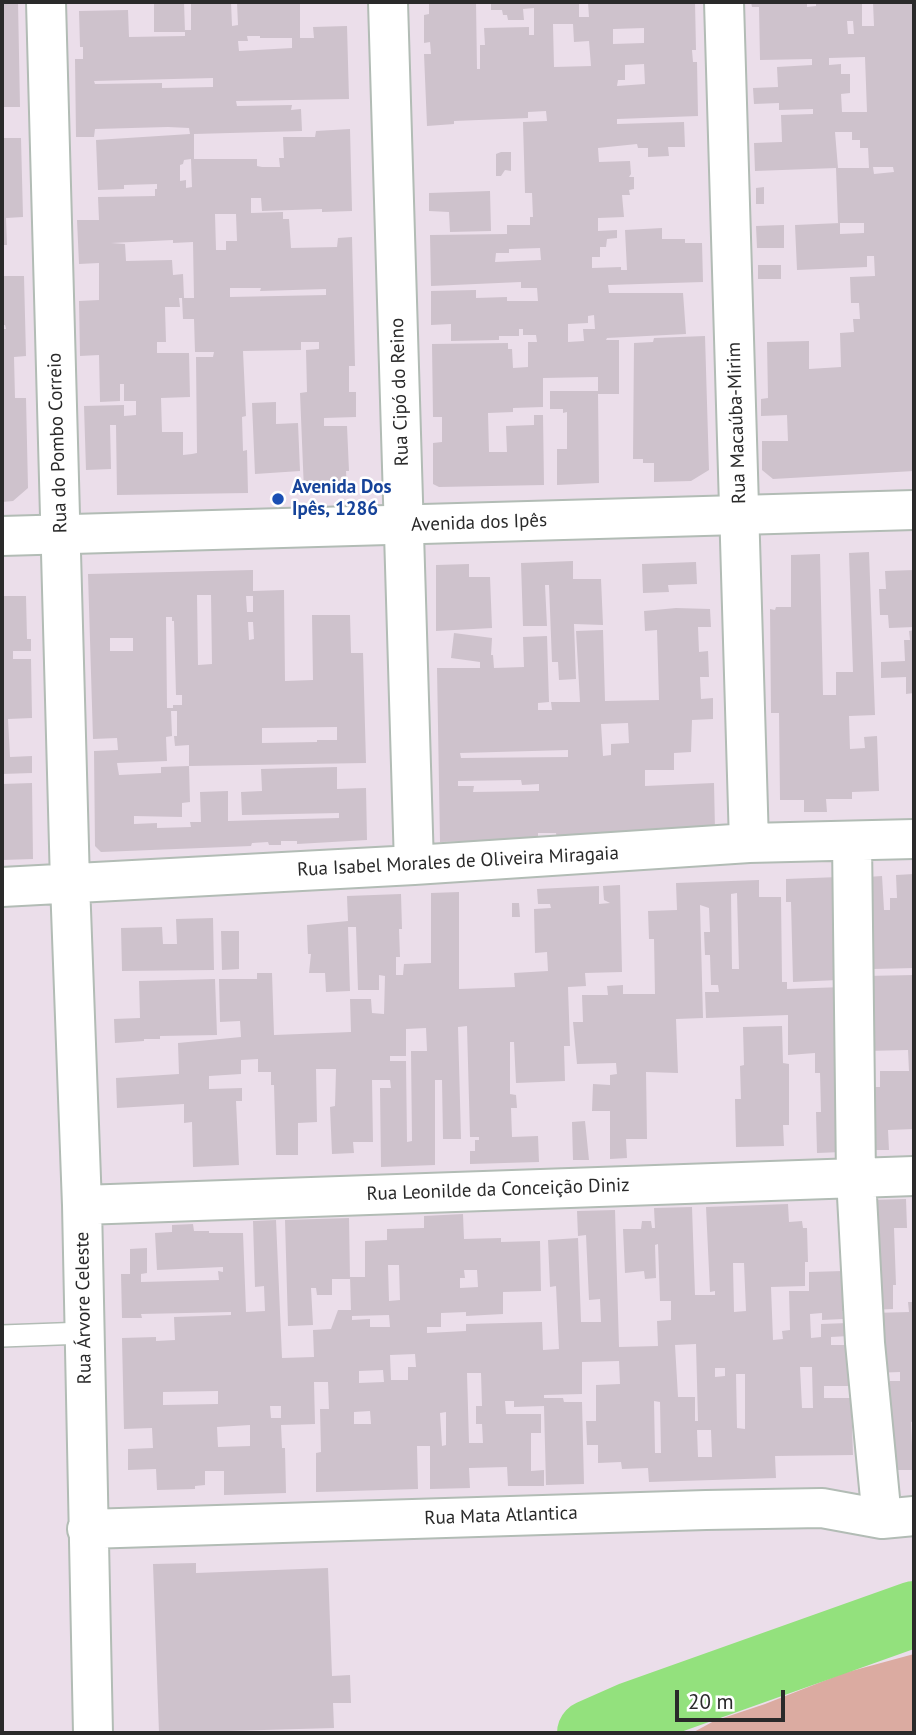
<!DOCTYPE html>
<meta charset="utf-8">
<style>
body{margin:0}
#map{position:relative;width:916px;height:1735px;overflow:hidden;background:#ebdeea;font-family:"PT Sans",sans-serif}
canvas{display:block}
.frame{position:absolute;inset:0;border:4px solid #2a2a2a;pointer-events:none}
.scale{position:absolute;left:675px;top:1690px;width:110px;height:32px;box-sizing:border-box;border:4px solid #2a2a2a;border-top:0;padding-left:9px;font-size:21px;line-height:24px;white-space:nowrap;color:#2a2a2a;-webkit-text-stroke:5px #fff;paint-order:stroke}
</style>
<div id="map">
<canvas width="916" height="1735"></canvas>
<div class="frame"></div>
<div class="scale">20 m</div>
</div>
<script>
const context = document.querySelector('canvas').getContext('2d');
context.lineJoin = 'round';
function fillPath(path, color) { context.fillStyle = color; context.fill(path, 'evenodd'); }
function trace(path, color, width, dash) { context.strokeStyle = color; context.lineWidth = width; context.lineCap = dash ? 'butt' : 'round'; context.setLineDash(dash || []); context.stroke(path); }
function label(font, color, halo, rows, align = 'center') {
  context.font = font + ' "PT Sans",sans-serif'; context.lineWidth = 5; context.setLineDash([]); context.textBaseline = 'middle'; context.strokeStyle = halo; context.fillStyle = color; for (const [text, x, y, turn = 0] of rows) {
    context.save(); context.translate(x, y); context.rotate((+turn || 0) * Math.PI / 180); context.textAlign = isNaN(turn) ? turn : align; if (halo) context.strokeText(text, 0, 0); context.fillText(text, 0, 0); context.restore();
  }
}
const green = new Path2D(`
 M914,1654v79h-222l22,-12 51,-17 79,-31z`);
const river = new Path2D(`
 M590,1733l43,-19 281,-100`);
const building = new Path2D(`
 M2,2h16l2,105h-18z
 M154,2h30l1,30h-31z
 M191,2h40l1,24 6,-1 -1,-23h63v36h14l-1,-11 34,-1 2,73 -113,2 1,5 55,-1 -1,5 10,-1 1,22 -108,3v25h63v7l5,1h18l-1,-9h5l-1,-21h32l1,-6 34,-2 2,82 -30,1v-3l-60,2 -1,-13h-10v15l32,-1v7h6l2,29 46,-1 1,-9 14,-1 3,129h-6v26h7v25l-32,1v8h23l2,45h-3l1,20h-43l-4,-98 7,-1 -1,-42 13,-1v-7h-18v8l-58,1 3,65 -4,1 1,34 4,-1 1,43 -131,2 -1,-70h-6l1,44 -25,1 -2,-64 40,-1v11l12,-1v-14h-12v-17h-4v17l-20,1 -1,-47 -19,1 -1,-55 20,-1v-37l-20,1 -2,-44h22l-1,-23 57,-1v-7h2v-5l-33,1v4l-26,1 -2,-50 94,-6 -1,-6 -21,-1 -73,2 -1,8h-18l-1,-78h8v-12h-3l-1,-36 49,-1 1,27 56,-1v-6h6zM247,36h13v2h32v10l-53,3 -1,-10h10zM213,78v9l-51,1v-5l-67,1 -1,-3zM191,159l1,28 -6,1v-8l-6,1v-16l3,-1 1,-4zM215,214h21l1,27h-11v9h-10zM173,240v3l20,-1 1,56h-10l-1,-24 -10,1 -1,-15 -46,1 -1,-17 -14,-1zM230,288h31l-1,3 66,-2v6l-96,2zM179,298h3l1,21h11l1,33h19l-1,5h-17l1,96 -5,1 -9,1v-23h-21l-1,-34 29,-1 -1,-44h-32v-11h9l-1,-35h15z
 M429,2h47l1,67h3v-24h5l-1,-17 45,-1v8h5v-27l-11,1 1,11h-16l-1,-5h-4l-1,-5h-11v-8h88v15h10l-1,-15h107l1,48h-4l1,12h4l1,54 -81,3v5l67,-2 1,25h-17l1,9 -21,1v-9h-10l-1,-4 -39,4 1,14 31,-1 1,13 -2,3h5v12l-5,1 1,5h-8l2,22 -26,1v13l19,-1v8l-10,1 -1,8h-6v10h-8v11l29,-1v3h6l-2,-40 37,-2v11h23v4h17l1,39 -95,3 1,8h74l3,41 -79,4 -1,2h13v54h-21l1,89 -42,2v-36h10v-37l-4,1v-4h-13v-18h48v-14l-55,1v29l-30,1v4l-25,1 1,39h18l-1,-26 28,-1v-10h9l1,70 -105,2 -6,-3v-41l9,-1v-25h-9l-1,-73 76,-1v6h4l1,19 15,-1v-25h9l-1,-7h-13v-6h-4v7h-20v4l-48,1v-17l-20,1v-34l45,-1v8l31,-1v4h31l-1,-13h-16v-6l-90,4 -1,-51 77,-1v-9h23v-8h3l-1,-24h-7l-2,-71 24,-1 -1,-10 -18,1v6l-74,3v3l-27,2 -3,-72h7l-1,-12 -6,1v-28l5,-1zM553,24h20l1,18 15,-1 2,25 -37,1zM644,28v15l-31,1v-15zM644,64l1,20 -28,2 1,-6h7v-15zM540,248l1,12 -46,2 1,-9h13v-4zM594,315l1,14h-12l1,12 -16,1v-18l20,-1v-7z
 M751,2h56v5l9,-1v-4h46v24h12l-1,-24h41v469l-141,8 -11,-9v-29h26l-1,-26 -26,1v-17l7,-1 -1,-56 42,-1v28l32,-2 -1,-34 14,-1 -1,-13h7l-1,-16h-8l-1,-26 25,-1 -1,-20h-7v11l-70,3 -2,-45 45,-2v11l24,-1v-10h-26l-2,-55 -81,3 -1,-28 28,-1 -1,-27 32,-1v-5l-34,1v-7l-25,1 -1,-16 25,-1 -1,-20 35,-2v-6l-52,1 -1,-53h-7zM847,21h6l1,13h-6zM865,57l2,55h-25l-1,-18 9,-1v-19h-9v-10l-12,1v-7zM835,132h17v8h8v8h8l1,20h-31zM873,167h20l1,5 -20,2z
 M2,138h19l2,79 -17,1 1,27h-5z
 M501,152h10v19l-6,-1 -4,6h-5v-22z
 M764,187v17h-8v-16z
 M490,191l1,40 -41,1 -1,-20 -20,-1v-18z
 M784,225v23h-27l-1,-22z
 M758,265h23v14h-23z
 M2,276h22l2,80 -12,1 1,41h11l2,90 -15,13 -11,1v-173h4l-1,-4h-3z
 M705,336l4,134 -18,11 -37,1v-19h-11v-4h-10l1,-116 19,-1 1,-4z
 M276,402v22l22,-1 2,48 -45,3 -3,-71z
 M869,552l6,163 -26,1 1,33 15,-1 -1,-11 13,-1 2,55 -27,1v7h-26l1,13h-23v-12h-24l-1,-87h-8l-1,-104 5,1 1,-3h15v-52l29,-1 3,141h13v-23h17l-4,-119z
 M573,561v18h28l2,46 -29,-1 2,55 -17,1 -1,-18h-6l-3,-77h-4l2,41h-24l-2,-63z
 M696,562l1,22 -29,1 1,7 -26,1 -1,-29z
 M469,564v13h21l2,51 -56,3v-66z
 M253,570v21l31,-1 1,91 28,-1 -1,-65h38l1,38h12l3,110 -177,3v-21l-14,1 -1,-10h3v-25h-6l1,25 -6,1 1,24 -50,2 2,12 42,-2v-6l28,-1 1,36 -8,1v14l-48,-1v8l23,-1v5l34,-1 -1,-5h11l-1,-30 28,-1v30l111,-3v-5l-97,2 -1,-23 21,-1 -1,-22 76,-2v22l29,-1 1,52 -70,4v-3h-16v4h-12l-1,-3 -16,1 -1,3 -150,6 -6,-6 -1,-95 24,-1 -1,-12 -24,1 -5,-165zM197,595h14l1,69 -14,1zM246,596h7v16h-6zM166,617h6v4h2l2,74h6v10h-9v3h-6zM248,622h5l1,17 -5,1zM110,638h23v13h-23zM337,727v13h-20v2l-55,1v-15z
 M914,570v57l-25,1 -1,-13h-8l-1,-26h7l-1,-18z
 M2,596h24l1,43h4v12h-18v8h18l1,59 -24,1 2,38 22,-1v17l-30,1z
 M676,608l34,1 1,18h-13l1,25 9,-1 1,26h-9l1,22 12,-1v21l-21,1 -1,32 -17,1v17h-29v16l69,-3 1,47 -158,9 -1,-6h-18v6l-98,3 -3,-174h43v-6l-29,-4 3,-25 38,5 -1,17h2l1,13 30,-1 -1,-30 24,-1 2,66 -11,1v7h14l-1,-8h29l-4,-71 27,-1 2,71 54,-1 -2,-70 -12,1 -1,-20zM628,723l1,20 -18,1v11l-8,1 -2,-32zM568,750v7l-107,1 -1,-5zM521,780l1,5 17,-1v7l-66,1 1,-6h-16v-5z
 M914,630v63l-8,1v-17l-25,1v-16l24,-1 -1,-21h6l-1,-9z
 M32,783l1,76 -31,1v-76z
 M914,874v94l-41,1v-19h-8l2,-73 15,-1 2,34h6v-12h7l-1,-23z
 M839,877l-1,103 -45,2 -2,-80h-5v-23z
 M759,880v17h22l1,85h5v7l56,-2 -1,165 -25,1 -1,-41h5l-1,-39h-5v-20l-27,2v-40l-82,3 -1,-26h14l-1,-7h-7l-1,-30h-5l-1,-23h6l-1,-24 -9,-3 3,113 -27,1 2,54 -32,-1 1,67h-21l1,19 -17,1v-48h-18l1,-27 17,1v-10l7,-1 -1,-11 -39,1 -4,-42h10l-1,-27h26l-1,-9 16,-1v9h32l-1,-55h-5l-1,-28 29,-1 -1,-27zM737,893l2,76h-7l-1,-75z
 M620,885l2,87 -37,1 1,13 -18,1 2,59h-6l1,35 -49,2 -2,-41h-4v52l6,1 1,13h-6l1,29 26,-1 1,26 -69,2v-13h5v-11h4v-3h-9l-3,-111 -9,1 3,112h-18l-1,-59h-7v85l-54,2 -1,-79h11l-1,-8h-18l1,62h-20l1,11 -22,1 -2,-47 5,-1 1,-37h-20l1,53 -19,1v32h-22l-2,-70h-3v-13h-13v-13l-17,1v14l-32,2v13l33,-1v13h-6l3,64 -46,2 -1,-45 -8,1v-19l-67,4 -1,-30 63,-4 -1,-31 63,-6 -1,-16 -20,1 -1,-43h38v-6h15l2,62 77,-3 -1,-33h21l1,14 12,1 1,-38 -6,-1v15h-21l-2,-63h-8l2,64 -24,1 -1,-19h-16l2,-19h-3l-1,-29 41,-4 -1,-25 54,-2 1,35h-3l1,28h-4v18h7l1,-11 27,-1v-70l28,-1v97l56,-2 -1,-14 34,-2 -1,-19 -12,1 -1,-44 17,-1 -1,-4h-12l-1,-15 62,-3v18l11,-1 -6,-3 -1,-14zM426,1028l1,23h-16l1,90 -5,1 -1,-81h-16v-5h16v-27z
 M512,903h7l1,14h-8z
 M213,918l1,52 -92,1 -1,-43 41,-1 1,17h14l-1,-25z
 M221,931h18v38l-17,1z
 M914,975v154l-26,1 1,20h-20l-2,-63h13v-16h29l-1,-21 -42,1 -1,-75z
 M215,979l2,56 -57,1v3h-16v2l-29,2 -1,-24 26,-1 -1,-37z
 M782,1026l1,37 6,1v61h-6l1,21 -48,1 -1,-48h6l-1,-33 4,-1 -1,-38z
 M585,1121l4,39h-16l-1,-38z
 M906,1199l1,29h-13l2,57h-3v24l-22,1 -1,-110z
 M788,1204l1,18 13,-1 1,7h4l1,34h-3v24l-34,1 2,53 10,-1 -1,-8 8,-1 -1,-39h20v-19l34,-1 2,40h-3l1,8 -21,1v-7l-12,1 1,24 10,-1v-13l27,-1 1,13 -18,1v8h18l2,41h-27v12h27l2,57 -78,1 1,22 -127,4 -1,-14 -26,1 -1,-7 -23,1v-18h-11l-1,-24h10v-36l24,-1 -1,-23 -37,1v32l-38,1v3h19l1,4h18l2,82 -38,1 -2,-79 -30,1v-6h-9l1,13h35v19h-10v38l13,-1v16h-36l-1,-19 -38,1 1,20 -40,1v-43h-13l1,43 -102,3v-39l5,-1 -1,-43h9l-1,-27h-14l1,42 -34,1 1,23h3l1,45 -62,2v-24h-19v14l-10,1v3l-38,1 -1,-21 -28,1v-21l25,-1 -1,-20 -28,1 -2,-91 34,-1v4l19,-1 -1,-23 57,-2v-3l-90,2 1,4h-20l-1,-44h9v-25l17,-1v25l-6,1v8l78,-2 -1,-9 5,1v-5l-66,3 -2,-37 17,-1v-7l21,-1 1,7h15v2h34l3,79 19,-1 -1,-25 -9,1 -2,-66 23,-1 6,138 32,-1 -1,-27 18,-1 7,-19h13l-1,-33h15v-36l22,-1v-11l37,-1v-12l39,-2 1,25 37,-1v4l39,-1 1,50 -38,1v22l-37,2v-4l-25,1v14h-14v6l39,-2v-7l76,-2 1,28 16,-1 -3,-63 -6,1 -2,-47 30,-2 3,84h20l-1,-23 -11,1 -3,-65 -8,1 -1,-25 38,-1 4,137 39,-1 -1,-25 14,-1v-19h-11l-2,-57 -3,1 1,33 -11,1 -1,-8 -19,2 -2,-44h18l1,-8h9l1,7h3l-1,-20 38,-1 3,88h20v-4l-5,1 -4,-85zM733,1263h11l2,48 -12,1zM388,1265h11l1,35 -11,1zM464,1270h13l1,17 -18,1v-10h5zM389,1315l1,12h-20v-8l-18,1v-4zM696,1344l2,77h-3v-24h-17l-3,-52zM415,1354l1,13h-8v13h-17l-1,-25zM800,1367h12l1,41h-11zM715,1368h10v8l-10,1zM383,1370l1,12 -25,1v-12zM467,1373h14l1,33h-6v18h6l1,19h-14zM736,1374h9v55l-8,-1zM218,1391v13l-55,1v-13zM654,1401l6,1 1,51h-6zM270,1406h11v12h-10zM370,1411l1,13h-17v-12zM446,1412v33l-4,1 -2,-33zM250,1425v21l-32,1 -1,-20zM697,1430h14l1,27h-14z
 M349,1218l1,61h-18v16h-15l-1,-7h-5l2,37 -25,1 -3,-106z
 M908,1302h6v119l-3,1 2,48h-17v-20l-6,1 -8,-59h8v-11h10v-9l-27,1 -1,-60 37,-1z
 M196,1563v10l132,-5 4,108 18,-1 1,28h-18l1,25 -175,5 -6,-169z`);
const service = new Path2D(`
 M2,1336l83,-3`);
const minor = new Path2D(`
 M46,2l24,881 12,322 11,528
 M388,2l26,863
 M724,2l25,841
 M852,841l4,337 9,165 17,176
 M2,887l412,-22 335,-22 165,-4
 M82,1205l832,-29
 M87,1529l619,-19 116,-2 60,11 32,-3`);
const tertiary = new Path2D(`
 M2,536l912,-26`);
const markers = [
 [278,499,7,"#1a4fb4"]
];
const streetNames = [
 ["Rua Cipó do Reino",400,392,-92],
 ["Rua Macaúba-Mirim",737,423,-92],
 ["Rua do Pombo Correio",58,443,-92],
 ["Avenida dos Ipês",479,523,-2],
 ["Rua Isabel Morales de Oliveira Miragaia",458,862,-3],
 ["Rua Leonilde da Conceição Diniz",498,1190,-2],
 ["Rua Árvore Celeste",84,1308,-91],
 ["Rua Mata Atlantica",501,1516,-2]
];
const transitNames = [
 ["Avenida Dos",292,488],
 ["Ipês, 1286",292,510]
];
fillPath(green, '#dbaba1');
trace(river, '#93e17d', 66);
fillPath(building, '#cec2cc');
trace(service, '#b2bcb5', 24);
trace(minor, '#b2bcb5', 42);
trace(tertiary, '#b2bcb5', 42);
trace(service, '#fff', 21);
trace(minor, '#fff', 38);
trace(tertiary, '#fff', 38);
for (const [x, y, r, color] of markers) { const dot = new Path2D(); dot.arc(x, y, r, 0, 2 * Math.PI); context.fillStyle = color; context.fill(dot); trace(dot, '#fff', 2.5); }
label('19px', '#2a2a2a', '#fff', streetNames);
label('bold 19px', '#164399', '#fff', transitNames, 'left');
</script>
